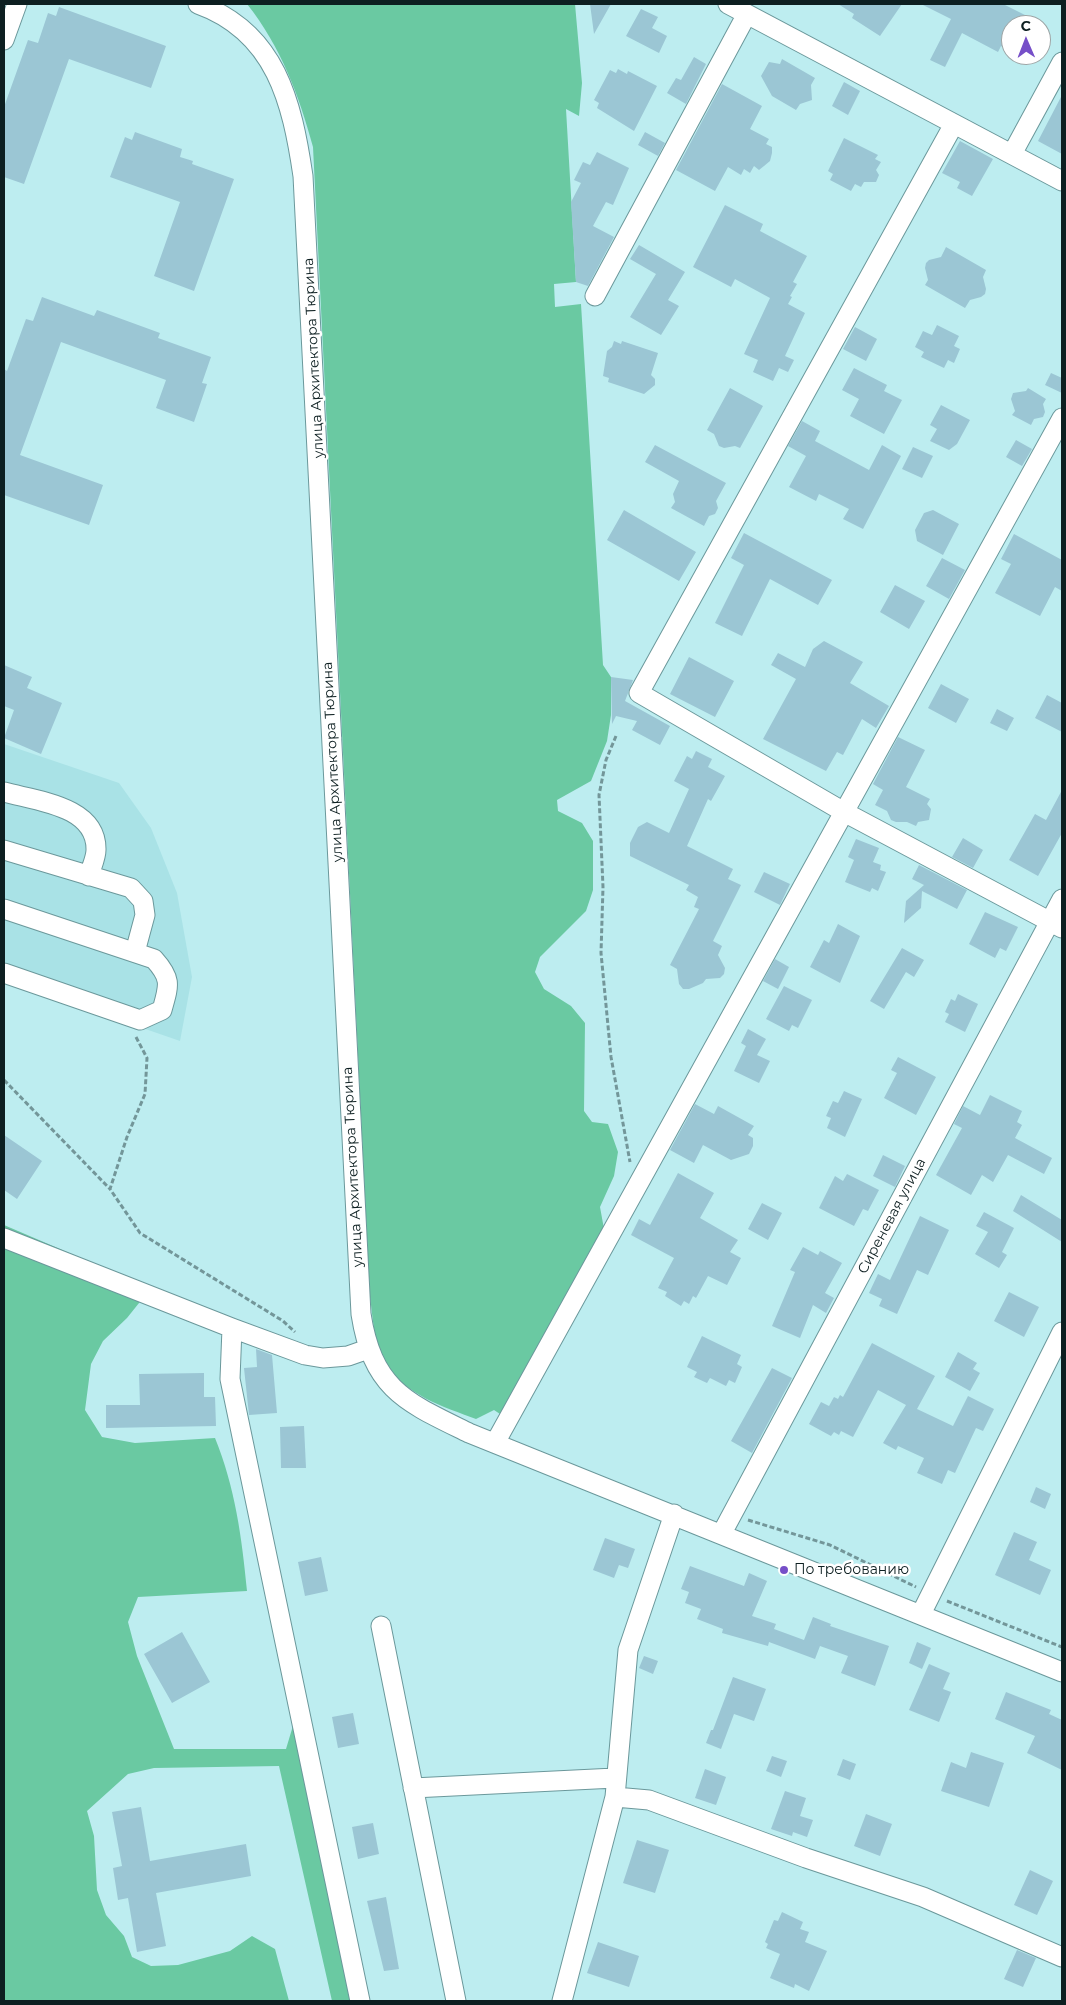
<!DOCTYPE html>
<meta charset="utf-8">
<style>
body{margin:0}
#map{position:relative;width:1066px;height:2005px;overflow:hidden;background:#bdedf0;font-family:Montserrat,sans-serif}
canvas{display:block}
.frame{position:absolute;inset:0;border:5px solid #0d1f21;pointer-events:none}
.north{position:absolute;left:1001px;top:15px;width:50px;height:50px;box-sizing:border-box;background:#fff;border:1px solid #9ea5a6;border-radius:50%;rotate:359deg;font-size:14px;font-weight:700;line-height:20px;text-align:center;color:#0d1f21}
.north::after{content:'';display:block;margin:auto;width:18px;height:22px;background:#764fc8;clip-path:polygon(50% 0,100% 100%,50% 72%,0 100%)}
</style>
<div id="map">
<canvas width="1066" height="2005"></canvas>
<div class="frame"></div>
<div class="north">С</div>
</div>
<script>
const context = document.querySelector('canvas').getContext('2d');
context.lineJoin = 'round';
function fillPath(path, color) { context.fillStyle = color; context.fill(path, 'evenodd'); }
function trace(path, color, width, dash) { context.strokeStyle = color; context.lineWidth = width; context.lineCap = dash ? 'butt' : 'round'; context.setLineDash(dash || []); context.stroke(path); }
function label(font, color, halo, rows, align = 'center') {
  context.font = font + ' Montserrat,sans-serif'; context.lineWidth = 5; context.setLineDash([]); context.textBaseline = 'middle'; context.strokeStyle = halo; context.fillStyle = color; for (const [text, x, y, turn = 0] of rows) {
    context.save(); context.translate(x, y); context.rotate((+turn || 0) * Math.PI / 180); context.textAlign = isNaN(turn) ? turn : align; if (halo) context.strokeText(text, 0, 0); context.fillText(text, 0, 0); context.restore();
  }
}
const built = new Path2D(`
 M4,744l115,39 32,45 26,65 15,84 -12,64 -176,-61z`);
const green = new Path2D(`
 M247,4h328l7,79 -3,33 -13,-7 10,173 -22,2 1,23 26,-3 22,361 8,12v38l-4,26 -16,40 -34,19 1,11 24,12 11,18v49l-7,21 -46,46 -5,15 9,17 27,17 14,17 -1,88 8,11 16,2 10,28 -4,24 -14,31 4,22 -104,185 -6,-4 -18,9c-32,-12 -71,-24 -90,-55 -12,-19 -13,-46 -16,-67l-57,-1150c-14,-52 -32,-100 -66,-143z
 M4,1225l147,63 -24,30 -24,23 -12,23 -6,46 17,27 33,6 80,-5c20,49 27,100 32,153l-109,6 -10,25 9,34 37,93h112l12,-40 62,292h-28l-53,-235 -125,2 -26,6 -41,37 7,25 3,54 9,25 18,21 8,21 19,9 27,-1 52,-14 22,-15 23,13 14,52h-285z`);
const building = new Path2D(`
 M590,4h21l-17,30z
 M838,4h64l-22,32 -28,-18 2,-4z
 M921,4h82l42,21h-34v27l-10,-6 -3,6 -36,-19 -17,34 -15,-7 21,-41z
 M59,7l107,39 -15,42 -82,-29 -45,125 -20,-7v-70l24,-67 10,3 10,-30 8,3z
 M641,9l17,8 -6,11 15,8 -8,17 -33,-17z
 M694,57l12,7 -20,40 -19,-11 9,-15 5,2z
 M782,59l33,19 -4,7 1,15 -12,4 -4,6 -24,-14 -11,-20 8,-14 11,2z
 M618,69l9,5 1,-3 29,15 -23,45 -37,-23 2,-5 -5,-3 16,-30 6,3z
 M844,82l16,9 -12,24 -16,-9z
 M722,84l40,22 -12,23 19,10 -3,5 6,3v6l-2,8 -6,5 -5,4 -5,-4 -4,7 -6,-4 -3,6 -13,-8 -13,24 -39,-21z
 M1062,95v59l-24,-13z
 M135,132l47,17 -2,8 13,4 -1,3 42,15 -40,112 -40,-15 26,-74 -70,-25 15,-40 7,3z
 M645,132l20,11 -7,13 -20,-11z
 M844,138l34,17 -3,4 6,3 -5,8 3,5 -3,7h-12l-3,5 -6,-3 -4,7 -21,-11 3,-6 -5,-3z
 M960,141l33,18 -21,37 -15,-8 3,-6 -18,-9z
 M597,152l32,16 -16,37 -7,-3 -13,24 21,11 -26,49 -12,-4 -5,-80 10,-19 -7,-3 9,-18 7,3z
 M725,205l38,19 -3,7 47,25 -14,26 4,2 -7,12 2,1 -4,7 17,9 -20,43 9,4 -6,12 -9,-4 -6,13 -20,-9 5,-12 -14,-6 26,-56 -35,-19 -4,8 -38,-20z
 M639,245l46,27 -17,28 11,6 -18,29 -31,-18 26,-43 -26,-15z
 M946,247l40,23 -3,7 3,12 -1,5 -4,3 -11,3 -5,8 -40,-23 3,-5 -3,-12 1,-5 3,-3 12,-3z
 M42,297l52,19 3,-6 63,23 -2,5 53,19 -9,26 5,1 -13,38 -38,-14 10,-28 -105,-38 -41,113 83,30 -14,40 -85,-30v-126l3,2 19,-52 7,2z
 M937,325l22,11 -5,10 6,3 -6,14 -6,-3 -4,8 -23,-11 3,-5 -9,-5 8,-16 9,4z
 M855,327l22,12 -11,22 -23,-12z
 M614,341l7,3 1,-3 36,12 -7,22 4,4v6l-11,9 -36,-12 1,-4 -6,-2 4,-25 5,-4z
 M854,368l33,17 -3,6 18,9 -18,34 -34,-18 9,-17 -17,-9z
 M1051,373l11,5v15l-17,-8z
 M730,388l33,18 -23,42 -5,-2 -11,2 -5,-2 -5,-12 -7,-4z
 M1028,388l18,11 -3,5 2,8 -2,5 -9,2 -3,6 -19,-10 3,-4 -4,-12 2,-6 13,-2z
 M941,405l29,15 -13,24 -8,6 -19,-9 7,-12 -7,-4z
 M802,421l18,10 -5,10 54,29 13,-25 19,11 -38,73 -20,-10 6,-10 -30,-15 -3,7 -27,-14 17,-31 -18,-10z
 M1016,440l16,9 -10,17 -16,-9z
 M655,445l71,38 -10,18 2,7 -3,6 -6,2 -5,10 -33,-18 4,-6 -2,-8 6,-13 -34,-19z
 M913,447l20,9 -11,22 -20,-9z
 M624,510l72,42 -17,29 -72,-41z
 M933,510l26,14 -16,31 -26,-14 -2,-11 9,-17z
 M744,533l88,47 -14,25 -48,-26 -28,57 -27,-13 29,-58 -13,-7z
 M1014,534l48,26v31l-7,-4 -15,29 -45,-23 16,-29 -10,-5z
 M942,558l23,12 -16,29 -23,-13z
 M895,585l30,16 -16,28 -29,-17z
 M824,641l39,21 -13,21 39,23 -13,22 -14,-9 -19,36 -6,-3 -11,19 -63,-32 33,-60 -25,-14 7,-12 27,14 8,-18z
 M689,657l45,24 -19,36 -45,-23z
 M4,665l28,12 -5,11 35,15 -21,51 -37,-16 10,-28 -10,-4z
 M611,677l22,3 -8,21 45,25 -10,19 -28,-15 5,-9 -21,-5 -4,8z
 M941,684l28,15 -13,24 -28,-15z
 M1047,695l15,8v29l-27,-14z
 M997,709l17,9 -7,13 -17,-8z
 M898,737l27,13 -19,37 24,12 -3,5 4,5 -2,11 -11,2 -2,4 -9,-4h-11l-5,-2 -4,-9 -12,-6 8,-15 -10,-6z
 M696,751l16,8 -4,8 17,9 -14,25 -3,-2 -21,47 46,23 -5,10 13,6 -28,56 9,5 -4,9 7,13 -1,6 -4,4 -14,1 -3,4 -14,6h-6l-4,-5 -2,-15 -7,-4 29,-56 -5,-2 4,-10 -12,-7 3,-5 -59,-29v-13l8,-16 9,-5 22,11 20,-44 -15,-8 13,-25 5,3z
 M1062,790v43l-24,43 -29,-16 26,-46 11,6z
 M963,838l20,12 -10,18 -21,-11z
 M856,839l23,9 -6,14 8,3 -1,5 6,2 -8,19 -6,-3 -2,4 -25,-10 9,-22 -6,-3z
 M919,865l48,25 -10,19 -35,-18 -1,17 -17,15 2,-22 18,-16 -12,-6z
 M764,872l26,12 -10,21 -26,-13z
 M985,912l33,15 -12,24 -6,-3 -5,10 -26,-14z
 M838,924l22,12 -20,47 -30,-16 14,-27 5,3z
 M902,948l22,12 -10,17 -8,-5 -22,37 -14,-8z
 M775,959l14,8 -11,22 -15,-8z
 M784,986l28,14 -14,28 -6,-3 -3,6 -23,-12z
 M958,994l20,10 -13,28 -20,-10 4,-8 -4,-2 6,-13 4,2z
 M748,1029l18,10 -9,16 13,6 -11,22 -25,-12 12,-25 -5,-3z
 M898,1057l38,20 -20,38 -32,-17 13,-25 -6,-3z
 M844,1091l18,8 -17,38 -18,-9 4,-10 -5,-2 7,-15 5,2z
 M990,1095l32,16 -5,11 5,3 -7,13 37,20 -8,16 -36,-19 -15,27 -11,-7 -11,20 -35,-20 26,-47 -8,-4 9,-18 17,9z
 M695,1104l19,10 4,-8 36,20 -6,9 5,3v8l-4,8 -18,6 -28,-15 -9,18 -24,-13z
 M4,1135l38,26 -25,38 -13,-9z
 M883,1155l22,11 -10,21 -22,-11z
 M678,1173l36,20 -14,25 38,22 -8,12 11,6 -14,27 -19,-9 -12,22 -3,-2 -4,8 -5,-3 -3,5 -16,-10 2,-4 -9,-4 16,-30 -43,-23 8,-16 11,6z
 M847,1174l32,16 -11,21 -5,-2 -9,17 -35,-18 16,-32 8,5z
 M1021,1195l41,25v22l-49,-31z
 M762,1203l20,10 -14,27 -20,-11z
 M984,1212l30,16 -12,24 5,3 -8,13 -24,-14 13,-22 -12,-6z
 M920,1216l29,14 -21,45 -11,-5 -20,44 -18,-8 3,-7 -13,-6 9,-19 12,6z
 M803,1247l15,8 2,-4 22,12 -17,30 9,5 -8,15 -13,-8 -13,33 -28,-12 23,-54 -5,-2z
 M1009,1292l30,15 -15,30 -30,-16z
 M702,1336l39,19 -4,9 5,3 -7,16 -6,-3 -3,6 -16,-8 -3,5 -13,-6 3,-5 -10,-5z
 M872,1343l63,33 -18,33 36,17 15,-30 26,13 -11,22 -7,-3 -21,45 -7,-3 -6,14 -25,-11 7,-15 -26,-12 -2,4 -13,-7 23,-38 -28,-15 -25,47 -12,-6 -2,4 -5,-3 -3,4 -22,-12 12,-22 8,4 5,-9 4,2 2,-4 3,2z
 M256,1349l16,6 5,58 -28,2 -5,-47 13,-1z
 M958,1352l19,11 -4,6 7,4 -10,18 -25,-14z
 M772,1368l20,10 -40,75 -21,-12z
 M204,1373v24h11l1,29 -110,2v-23h34l-1,-31z
 M304,1426l2,42h-25l-1,-41z
 M1036,1487l15,7 -6,15 -15,-7z
 M1014,1532l23,10 -8,18 22,10 -11,25 -45,-20z
 M605,1538l30,11 -7,19 -9,-3 -5,13 -21,-8z
 M321,1557l7,34 -23,5 -7,-34z
 M690,1566l54,20 5,-13 18,8 -15,35 24,8 -2,5 30,11 9,-23 18,7 -1,2 59,20 -14,40 -34,-13 7,-17 -28,-10 -5,13 -46,-17 -1,4 -46,-13 1,-4 -26,-10 4,-10 -16,-6 4,-11 -8,-3z
 M182,1632l28,50 -38,21 -28,-49z
 M917,1642l14,6 -9,21 -13,-6z
 M644,1656l14,5 -5,13 -14,-6z
 M929,1664l21,9 -7,16 8,3 -12,30 -30,-12z
 M733,1677l33,12 -12,32 -20,-7 -13,35 -15,-6 5,-13h2z
 M1006,1692l45,18 -2,4 13,6v50l-35,-17 8,-17 -40,-17z
 M353,1713l6,31 -21,4 -6,-31z
 M971,1752l33,11 -15,44 -48,-16 10,-29 15,6z
 M772,1756l15,5 -6,16 -15,-6z
 M843,1759l13,5 -6,16 -13,-5z
 M705,1769l21,8 -10,28 -21,-7z
 M785,1791l21,7 -6,18 13,4 -6,17 -14,-5 -1,4 -21,-7z
 M141,1807l9,54 96,-17 5,32 -95,17 10,53 -29,6 -9,-54 -10,2 -5,-32 9,-2 -10,-54z
 M866,1814l26,10 -12,32 -26,-10z
 M373,1823l6,31 -21,5 -6,-32z
 M637,1840l32,10 -14,43 -32,-10z
 M1030,1870l23,11 -16,34 -23,-10z
 M386,1897l13,72 -15,2 -17,-70z
 M782,1912l21,10 -3,7 9,3 -4,10 22,9 -18,40 -14,-7 -1,4 -24,-10 10,-24 -14,-6 2,-4 -3,-2 9,-22 4,1z
 M598,1942l41,14 -10,31 -42,-14z
 M1017,1950l19,8 -13,29 -19,-8z`);
const path = new Path2D(`
 M616,736l-10,24 -7,35 4,92 -2,66 10,104 19,105
 M136,1037l11,21 -2,36 -18,43 -17,52 30,44 143,88 12,11
 M4,1080l106,109
 M748,1520l82,25 86,42
 M947,1601l115,46`);
const minor = new Path2D(`
 M198,4c78,28 94,98 105,172l58,1138c12,76 45,88 108,119l593,239
 M728,4l334,177
 M4,40l13,-36
 M954,124l-315,569 205,119 218,116
 M1012,154l50,-92
 M595,296l152,-282
 M4,792c33,9 93,14 92,58 0,8 -5,18 -7,26
 M4,850l127,38 12,13 2,14 -10,37
 M4,909l150,50c18,20 15,26 8,51l-22,10 -136,-47
 M4,1238l228,90 73,27 18,3 25,-2 20,-7
 M232,1328l-2,51 130,622
 M495,1443l567,-1025
 M722,1533l340,-634
 M921,1614l141,-282
 M381,1626l75,375
 M413,1788l202,-10
 M615,1797l34,3 157,58 117,39 139,60
 M562,2001l53,-204 13,-147 46,-136`);
const markers = [
 [784,1570,5,"#764fc8"]
];
const streetNames = [
 ["улица Архитектора Тюрина",314,358,-93],
 ["улица Архитектора Тюрина",333,762,-93],
 ["улица Архитектора Тюрина",353,1167,-93],
 ["Сиреневая улица",892,1216,-62]
];
const poiNames = [
 ["По требованию",794,1570]
];
fillPath(built, '#a9e2e6');
fillPath(green, '#6ac9a2');
fillPath(building, '#9bc6d4');
trace(minor, '#6b989b', 21);
trace(path, '#739699', 3, [5, 2.5]);
trace(minor, '#fff', 19);
for (const [x, y, r, color] of markers) { const dot = new Path2D(); dot.arc(x, y, r, 0, 2 * Math.PI); context.fillStyle = color; context.fill(dot); trace(dot, '#fff', 2); }
label('14px', '#0d1f21', '#fff', streetNames);
label('14px', '#0d1f21', '#fff', poiNames, 'left');
</script>
